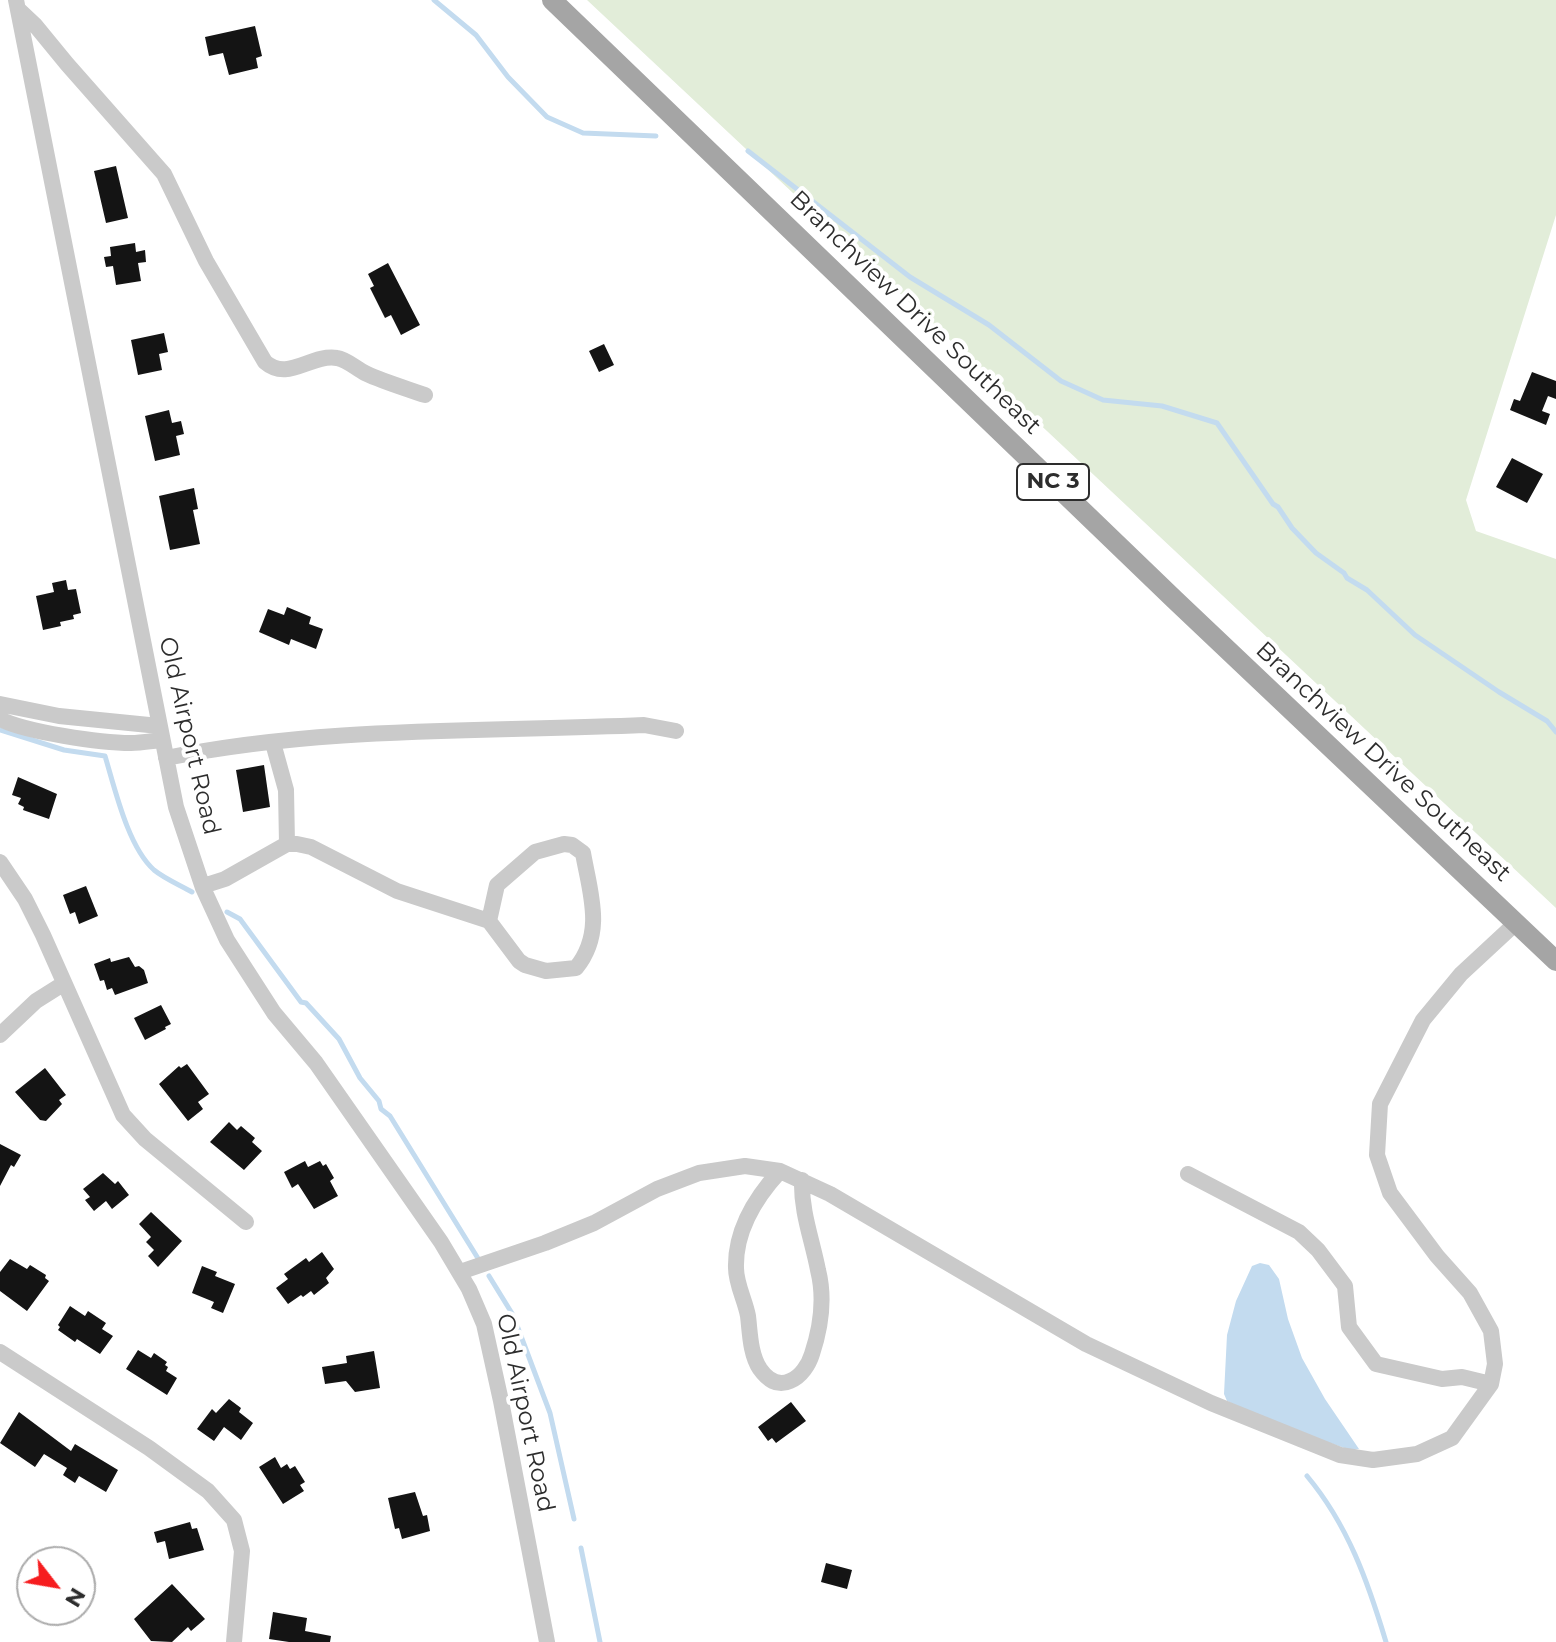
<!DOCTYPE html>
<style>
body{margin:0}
#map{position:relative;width:1556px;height:1642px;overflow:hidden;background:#fff;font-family:Montserrat,sans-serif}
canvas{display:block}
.north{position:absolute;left:16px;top:1546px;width:80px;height:80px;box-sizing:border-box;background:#fff;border:2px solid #ababab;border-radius:50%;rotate:121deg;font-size:22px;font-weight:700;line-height:32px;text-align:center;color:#2d2d2d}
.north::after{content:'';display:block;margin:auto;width:28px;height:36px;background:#f61d1f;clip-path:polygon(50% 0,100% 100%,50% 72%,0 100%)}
</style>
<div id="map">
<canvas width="1556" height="1642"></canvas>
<div class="north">N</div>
</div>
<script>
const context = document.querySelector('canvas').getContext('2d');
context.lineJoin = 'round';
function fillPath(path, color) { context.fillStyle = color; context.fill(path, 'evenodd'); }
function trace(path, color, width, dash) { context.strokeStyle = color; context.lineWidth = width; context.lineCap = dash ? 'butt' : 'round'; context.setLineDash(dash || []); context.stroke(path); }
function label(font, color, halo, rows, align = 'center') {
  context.font = font + ' Montserrat,sans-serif'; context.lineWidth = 8; context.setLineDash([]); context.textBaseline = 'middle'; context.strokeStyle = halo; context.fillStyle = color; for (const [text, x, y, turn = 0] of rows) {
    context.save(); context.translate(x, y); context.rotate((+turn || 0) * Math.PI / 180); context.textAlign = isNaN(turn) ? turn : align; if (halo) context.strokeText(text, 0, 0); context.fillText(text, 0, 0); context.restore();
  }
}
const green = new Path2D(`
 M587,0h969v215l-90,285 10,31 80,28v349z`);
const water = new Path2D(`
 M1260,1263l9,2 10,14 9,40 14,39 23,41 34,50 -9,1 -76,-27 -47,-22 -3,-7 3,-59 9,-34 16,-35z`);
const stream = new Path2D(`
 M434,0l42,35 32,42 39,40 36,16 73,3
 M748,151l162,126 79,48 72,56 42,19 59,6 55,17 56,81 5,3 14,21 24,25 28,20 3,5 20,12 48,45 84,57 48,29 9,11
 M0,730l64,20 41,6c10,33 23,91 49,114 11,9 26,15 38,22
 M227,912l13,7 61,83 5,1 33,36 21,39 19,23 2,8 9,7 89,144
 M489,1276l24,39 37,98 24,106
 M1307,1476c41,49 61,106 79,166
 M581,1548l19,94`);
const building = new Path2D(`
 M255,26l7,30 -6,2 2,10 -29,7 -6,-22 -14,3 -4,-19z
 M116,166l12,52 -22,5 -12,-52z
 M135,243l1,9 9,-2 1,12 -8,1 3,18 -25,4 -3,-19 -7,1 -2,-10 7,-1 -1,-9z
 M388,263l32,62 -19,10 -10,-20 -6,3 -15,-30 4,-2 -6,-12z
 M164,333l4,19 -9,2 3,16 -24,5 -7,-35z
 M604,344l10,21 -15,7 -10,-21z
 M1532,372l24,9v18l-8,-3 -6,15 8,3 -4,11 -36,-15 4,-11 6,2z
 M169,410l3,13 9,-2 3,13 -8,2 4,19 -25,6 -10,-45z
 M1512,458l31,16 -16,29 -31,-16z
 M194,488l4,21 -5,1 7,34 -30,6 -11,-54z
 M66,580l2,10 8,-1 5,24 -8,2 1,4 -14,3 1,4 -18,4 -7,-34 18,-4 -2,-9z
 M287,607l24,10 -2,7 14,5 -7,20 -25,-10 -2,6 -30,-13 9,-23 16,6z
 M264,765l6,42 -27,5 -7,-42z
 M18,777l39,17 -8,25 -26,-9 1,-3 -6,-3 3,-6 -9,-3z
 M86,886l12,30 -19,8 -4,-12 -5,2 -7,-19z
 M129,957l6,10 4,-1 5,4 4,13 -33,12 -3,-7 -5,2 -3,-10 -4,1 -6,-17 16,-6 1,4z
 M161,1005l10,19 -6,3 1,2 -21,11 -11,-22z
 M187,1064l22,30 -11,8 5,7 -15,12 -29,-37 20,-18 2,2z
 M45,1068l21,27 -7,5 3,4 -16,17 -6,-1 -25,-28z
 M229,1122l8,8 4,-4 14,12 -3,4 10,9 -18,19 -34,-28z
 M0,1144l21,11 -7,12 -3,-2 -11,21z
 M305,1161l3,6 12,-6 3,5 3,-2 8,14 -4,3 8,15 -24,13 -16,-25 -6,4 -8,-16z
 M103,1173l12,11 3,-3 11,14 -17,14 -6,-8 -12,10 -9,-11 5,-3 -7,-8z
 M151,1212l31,29 -24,26 -10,-11 6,-6 -8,-8 5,-5 -12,-13z
 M322,1252l12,17 -8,9 3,5 -15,12 -3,-4 -8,6 -2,-2 -13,9 -12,-16 12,-9 -4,-5 22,-16 3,4z
 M10,1259l17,10 3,-4 16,10 -1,3 4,3 -22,30 -27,-20v-19z
 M202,1266l15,6 -2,4 20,8 -12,29 -12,-5 3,-6 -22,-9z
 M70,1306l15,10 3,-5 18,12 -4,6 11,7 -13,18 -23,-15 -2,3 -17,-12 2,-3 -2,-2z
 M138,1350l13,8 3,-5 13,9 -2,3 3,2 -2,4 11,7 -10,17 -41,-26z
 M374,1351l6,37 -25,4 -9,-11 -21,3 -3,-17 25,-4 -1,-7z
 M229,1399l12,9 -2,4 14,11 -12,17 -17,-13 -10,14 -17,-12 15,-20 4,4z
 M791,1402l15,19 -30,22 -4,-5 -4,3 -10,-14z
 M19,1412l52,39 4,-7 43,26 -12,22 -27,-16 -4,7 -12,-8 4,-7 -23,-14 -9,13 -35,-24z
 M275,1457l6,11 6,-4 3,5 5,-3 10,16 -5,3 4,6 -21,13 -24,-37z
 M415,1492l8,24 4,-1 3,16 -28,8 -3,-11 -4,1 -7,-31z
 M190,1522l2,7 5,-1 7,22 -35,9 -4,-18 -8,2 -3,-11z
 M826,1563l26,7 -5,19 -26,-7z
 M172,1584l33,35 -14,12 -3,-4 -16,15 -21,-1 -17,-22z
 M273,1612l34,6 -2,13 26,5 -1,6h-41l-20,-3z`);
const minor = new Path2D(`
 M16,0l160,807 27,81 24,52 47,73 42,50 125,179 28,47 15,35 17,77 46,241
 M18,9l17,16 32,39 97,110 42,87 59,101c23,20 45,-8 72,-4 9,1 20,11 28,15 19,9 40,15 60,22
 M0,704l59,12 100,10
 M0,719c25,13 101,24 131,24 10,0 21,-2 31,-3
 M273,743l13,47 1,54
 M166,758c156,-32 319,-26 478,-33l32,6
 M0,862l25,37 18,36 80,180 22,24 101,83
 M203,886l22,-7 62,-35h10l14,3 86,44 92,30 30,40 6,4 21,6 30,-3c29,-36 14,-75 7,-115l-11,-8 -8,-1 -29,8 -38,33 -8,36
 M0,1035l36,-34 27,-17
 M780,1171c-24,26 -45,60 -44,97 0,16 9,32 12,48 2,16 2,38 12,53 7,10 17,18 30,12 11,-4 19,-17 22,-27 9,-27 13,-56 6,-84 -6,-31 -17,-58 -16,-90
 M1188,1174l111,58 19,18 27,36 4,41 27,37 66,15 20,-2 29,7
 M460,1272l85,-29 49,-20 63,-34 42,-16 46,-7 35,5 50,23 256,150 125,59 129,52 33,5 44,-6 35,-16 39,-54 4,-20 -4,-33 -21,-38 -33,-37 -47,-63 -13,-38 3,-51 43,-84 38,-46 55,-51
 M0,1352l149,96 59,43 26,29 8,31 -8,91`);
const major = new Path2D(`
 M552,0l623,600 381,361`);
const shields = [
 [1053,482,72]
];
const shieldNames = [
 ["NC 3",1053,482]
];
const streetNames = [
 ["Branchview Drive Southeast",915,313,44],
 ["Old Airport Road",189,736,77],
 ["Branchview Drive Southeast",1383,762,43],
 ["Old Airport Road",525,1413,78]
];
fillPath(green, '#e2edd9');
fillPath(water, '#c3dbef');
trace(stream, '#c3dbef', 5);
fillPath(building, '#141414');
trace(minor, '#cacaca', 16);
trace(major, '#a5a5a5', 20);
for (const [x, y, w] of shields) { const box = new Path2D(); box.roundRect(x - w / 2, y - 18, w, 36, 6); context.fillStyle = '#fff'; context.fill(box); trace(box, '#2d2d2d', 2); }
label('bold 22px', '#2d2d2d', null, shieldNames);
label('24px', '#2d2d2d', '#fff', streetNames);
</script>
